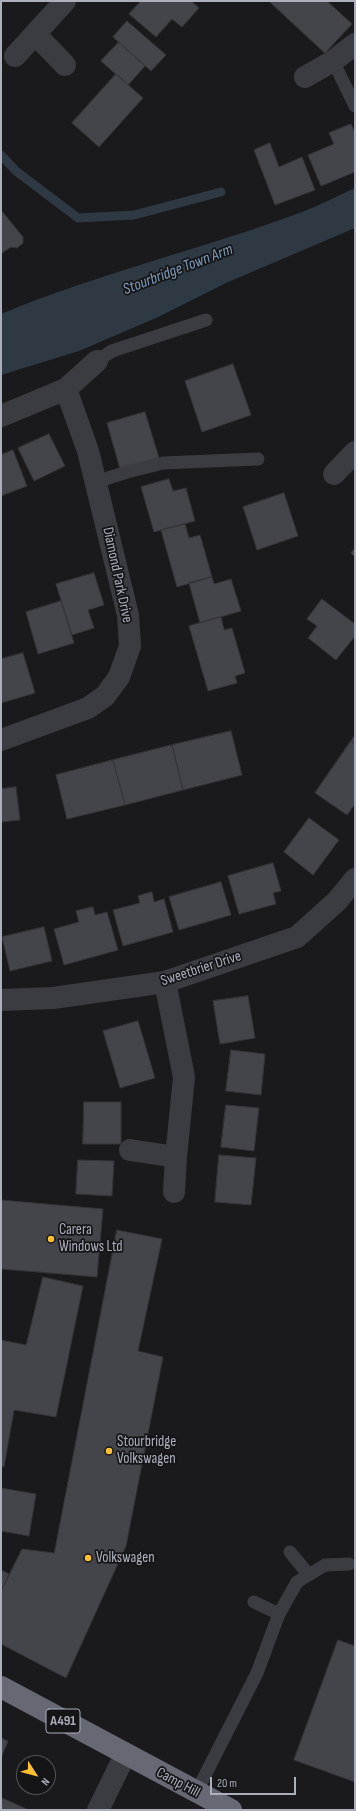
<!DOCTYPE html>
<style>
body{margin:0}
#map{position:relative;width:356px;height:1811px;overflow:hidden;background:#1a1a1d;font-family:"Sofia Sans Condensed",sans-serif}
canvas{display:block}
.frame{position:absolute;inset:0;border:2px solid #acb0bd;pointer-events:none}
.north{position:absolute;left:16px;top:1755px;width:40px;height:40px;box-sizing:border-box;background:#151518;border:1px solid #51535a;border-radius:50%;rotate:126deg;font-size:11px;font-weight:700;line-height:16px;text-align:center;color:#acb0bd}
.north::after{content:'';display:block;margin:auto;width:14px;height:18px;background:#ffc030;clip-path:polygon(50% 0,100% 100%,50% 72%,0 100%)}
.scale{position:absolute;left:210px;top:1777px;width:86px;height:18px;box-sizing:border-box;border:2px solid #acb0bd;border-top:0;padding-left:5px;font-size:12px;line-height:14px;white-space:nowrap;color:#acb0bd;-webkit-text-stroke:3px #151518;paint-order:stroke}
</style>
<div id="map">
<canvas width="356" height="1811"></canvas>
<div class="frame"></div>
<div class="north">N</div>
<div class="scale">20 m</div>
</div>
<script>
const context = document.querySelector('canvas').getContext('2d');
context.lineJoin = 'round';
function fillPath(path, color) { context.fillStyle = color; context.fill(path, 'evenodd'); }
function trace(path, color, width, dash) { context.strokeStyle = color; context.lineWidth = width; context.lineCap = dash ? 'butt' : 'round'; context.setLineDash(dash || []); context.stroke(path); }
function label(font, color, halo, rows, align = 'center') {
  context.font = font + ' "Sofia Sans Condensed",sans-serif'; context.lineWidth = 3.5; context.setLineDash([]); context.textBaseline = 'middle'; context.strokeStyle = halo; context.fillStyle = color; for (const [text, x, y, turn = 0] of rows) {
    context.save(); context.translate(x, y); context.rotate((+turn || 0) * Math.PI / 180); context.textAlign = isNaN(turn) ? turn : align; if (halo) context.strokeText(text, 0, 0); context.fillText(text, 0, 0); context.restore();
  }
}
const water = new Path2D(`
 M355,188v40l-129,55 -70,35 -77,33 -78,24v-61c98,-41 202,-65 301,-102 18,-7 35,-16 53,-24z`);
const stream = new Path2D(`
 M1,155l15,16 62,47 56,-3 87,-23`);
const building = new Path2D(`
 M141,1h50l8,7 -17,19 -10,-8 -16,18 -27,-23z
 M269,1h58l25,23 -27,29z
 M127,21l39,34 -15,16 -38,-34z
 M119,42l26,24 -17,19 -27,-24z
 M116,74l27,24 -44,49 -27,-24z
 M351,124l4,9v39l-34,14 -13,-31 26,-11 -5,-11z
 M270,143l9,24 23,-10 13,33 -40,15 -21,-55z
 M1,210l22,27v6l-6,5 -6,-1 -9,6 -1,-1z
 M233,364l18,51 -49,17 -17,-51z
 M145,412l14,46 -39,11 -13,-46z
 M49,434l16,32 -31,15 -16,-33z
 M13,450l14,36 -26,10v-41z
 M169,479l4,12 13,-3 9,33 -41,11 -13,-45z
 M284,493l14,43 -41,14 -14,-43z
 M185,524l4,14 11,-3 12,42 -35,10 -16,-57z
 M355,548v9l-4,-4z
 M94,573l10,32 -16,5 6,18 -22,7 -16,-51z
 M212,577l2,7 17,-5 10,32 -41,12 -11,-40z
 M322,599l33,25v12l-19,24 -28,-22 9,-12 -10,-7z
 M61,601l13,42 -36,11 -12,-42z
 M221,617l3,13 8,-2 13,45 -10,3 2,7 -29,8 -19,-65z
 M23,653l12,40 -34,10v-44z
 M231,731l11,44 -59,15 -11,-45z
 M355,735v9l-4,-3z
 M351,741l4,3v60l-8,11 -32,-22z
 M172,745l11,45 -58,15 -12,-45z
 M113,760l12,45 -58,14 -11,-44z
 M16,787l4,33 -19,2v-33z
 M309,818l30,22 -26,35 -29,-23z
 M273,863l8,28 -8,2 3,11 -37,10 -11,-38z
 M221,882l10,33 -52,15 -10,-33z
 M152,892l2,10 10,-3 9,33 -50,14 -10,-36 27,-7 -2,-7z
 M93,907l2,8 12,-3 11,38 -54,15 -10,-36 25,-7 -3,-11z
 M44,927l8,34 -42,10 -8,-34z
 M248,996l7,42 -35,6 -7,-43z
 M138,1021l17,57 -35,10 -17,-57z
 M231,1050l34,4 -4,41 -35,-4z
 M84,1102h37v42h-38z
 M226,1105l33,3 -5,43 -33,-4z
 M219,1155l37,3 -5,47 -36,-3z
 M78,1160l36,1 -2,35 -36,-2z
 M1,1200l102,9 -6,68 -96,-8z
 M117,1230l45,9 -24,112 25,6 -37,189 -60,132 -65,-34v-53l21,-42 32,4z
 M43,1277l40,9 -27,131 -42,-7 -10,57 -3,-1v-126l25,5z
 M1,1488l35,6 -7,42 -28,-5z
 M1,1570l8,4 -8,17z
 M338,1640l17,6v136l-61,-22z
 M1,1738l7,3 -7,17z
 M2,1798l27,12h-28z`);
const lane = new Path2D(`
 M333,61l22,45
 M97,361l15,-10 94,-31
 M96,482l31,-10 36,-9 95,-4
 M290,1552l19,23
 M254,1602l25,12
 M196,1793l61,-120 22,-59 18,-32 28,-17 24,-1`);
const street = new Path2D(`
 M35,34l30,31
 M15,56l50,-55
 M305,77l28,-16 22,-17
 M1,416l65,-27 31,-28
 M334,474l21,-22
 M1,740l87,-32 17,-12 14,-19 11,-31 -2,-31 -40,-164 -22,-62
 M165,982l19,95 -8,80 -2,35
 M1,1000l52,-2 112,-16 132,-45 40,-36 18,-22
 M130,1150l46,7
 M98,1810l27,-55`);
const highway = new Path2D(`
 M1,1687l230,123`);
const markers = [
 [51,1239,4,"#ffc030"],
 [109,1451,4,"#ffc030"],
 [88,1558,4,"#ffc030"]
];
const shields = [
 [63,1721,34]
];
const shieldNames = [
 ["A491",63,1721]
];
const streetNames = [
 ["Diamond Park Drive",117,575,78],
 ["Sweetbrier Drive",201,969,-18],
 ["Camp Hill",178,1783,28]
];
const poiNames = [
 ["Carera",59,1230],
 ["Windows Ltd",59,1247],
 ["Stourbridge",117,1442],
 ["Volkswagen",117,1459],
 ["Volkswagen",96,1558]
];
const waterNames = [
 ["Stourbridge Town Arm",178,270,-21]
];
fillPath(water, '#2e3943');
trace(stream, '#2e3943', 9);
fillPath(building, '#44454a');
trace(building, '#343439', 1);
trace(lane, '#3b3c42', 13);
trace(street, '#3b3c42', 22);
trace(highway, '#666974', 22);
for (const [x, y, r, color] of markers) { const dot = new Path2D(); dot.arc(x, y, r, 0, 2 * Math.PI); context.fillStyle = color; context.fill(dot); trace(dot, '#151518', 1.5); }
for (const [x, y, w] of shields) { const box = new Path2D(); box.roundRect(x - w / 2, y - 12, w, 24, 3); context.fillStyle = '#151518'; context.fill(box); trace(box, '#acb0bd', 1); }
label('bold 14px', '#acb0bd', null, shieldNames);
label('15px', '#acb0bd', '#151518', streetNames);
label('15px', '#acb0bd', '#151518', poiNames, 'left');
label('italic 16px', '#809ebb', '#151518', waterNames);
</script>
